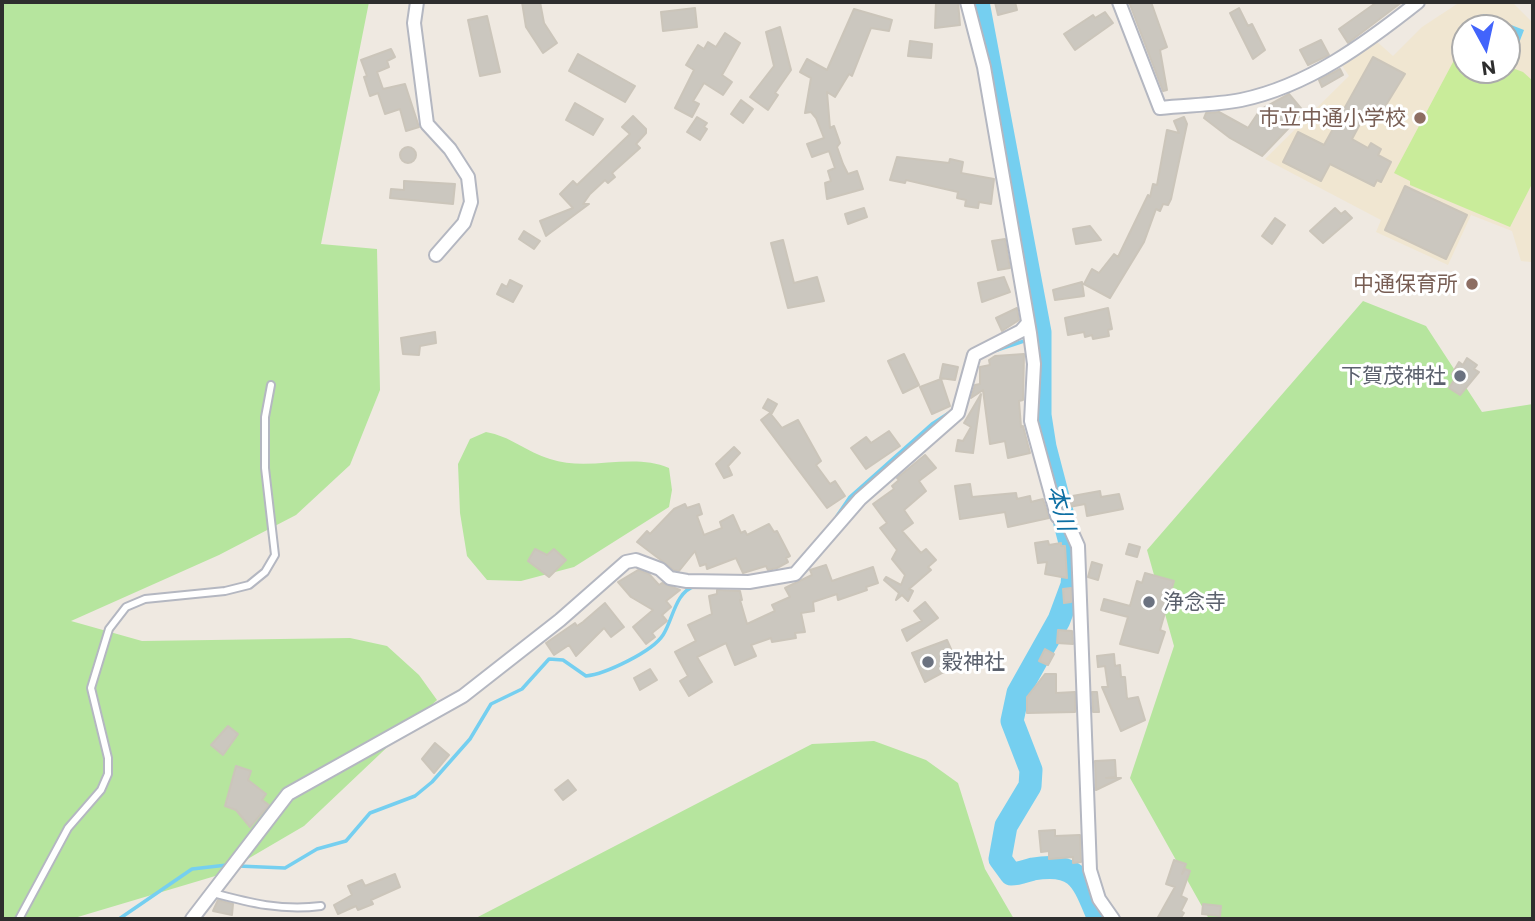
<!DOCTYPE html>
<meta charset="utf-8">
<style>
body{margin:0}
#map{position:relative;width:1535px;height:921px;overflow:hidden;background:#efe9e1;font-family:Commissioner,sans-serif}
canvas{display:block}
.frame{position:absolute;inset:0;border:4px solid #2e2e2e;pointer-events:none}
.north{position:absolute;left:1451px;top:14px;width:70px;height:70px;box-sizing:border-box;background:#fff;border:2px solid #ababab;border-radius:50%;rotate:172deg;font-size:19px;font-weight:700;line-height:28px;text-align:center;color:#2e2e2e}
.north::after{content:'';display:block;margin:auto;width:24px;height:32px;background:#4264fb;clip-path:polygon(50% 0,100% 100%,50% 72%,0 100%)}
</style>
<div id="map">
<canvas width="1535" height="921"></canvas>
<div class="frame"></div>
<div class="north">N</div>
</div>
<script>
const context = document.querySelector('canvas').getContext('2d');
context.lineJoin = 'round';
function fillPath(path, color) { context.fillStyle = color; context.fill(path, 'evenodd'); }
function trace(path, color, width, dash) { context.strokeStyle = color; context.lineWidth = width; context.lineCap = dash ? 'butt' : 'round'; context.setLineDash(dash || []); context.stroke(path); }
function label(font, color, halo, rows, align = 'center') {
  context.font = font + ' Commissioner,"Noto Sans JP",sans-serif'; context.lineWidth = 6; context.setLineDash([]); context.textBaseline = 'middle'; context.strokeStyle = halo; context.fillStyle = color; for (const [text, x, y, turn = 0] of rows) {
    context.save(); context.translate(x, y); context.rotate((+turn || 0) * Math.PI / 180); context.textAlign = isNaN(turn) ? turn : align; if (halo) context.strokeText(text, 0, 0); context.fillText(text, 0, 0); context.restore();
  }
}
const education = new Path2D(`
 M1460,2h52l21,21v235l-2,4 -10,-1 -9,-30 -41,-16 -23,50 -72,-33 5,-12 -116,-61 84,-83 -10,-15 35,-22 19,17 29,-29zM1465,28h42v42h-42z`);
const green = new Path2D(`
 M2,2h367l-48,242 56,5 3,141 -30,75 -54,50 -77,40 -148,66 71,20 208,-3 37,8 32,29 18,25 -133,126 -82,48 -151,45h-69z
 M1363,301l63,25 56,86 51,-8v515h-324l-79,-141 44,-132 -27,-96z
 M486,432c24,4 41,20 64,27 39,13 82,-7 119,9l3,22 -3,17 -95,60 -53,14 -34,-1 -20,-24 -7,-43 -2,-49 12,-25z
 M874,741l52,19 32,23 27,86 29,50h-540l338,-175z`);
const pitch = new Path2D(`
 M1460,49l5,1v20h42v-4l16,6 10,9v101l-23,45 -100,-42v-4l-16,-8z`);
const water = new Path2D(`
 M1483,14l41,16 -10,26 -7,-3v-25h-30z`);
const stream = new Path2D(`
 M994,351l33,-11
 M837,516l13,-19 82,-73 17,-11
 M797,564l22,-26
 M765,585l20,-4
 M238,866l47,2 32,-19 29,-8 24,-28 45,-17 17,-14 38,-43 21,-35 31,-15 27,-30 14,1 23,16c19,-2 66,-24 77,-41 10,-15 12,-43 32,-49
 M119,919l73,-50 35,-4`);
const river = new Path2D(`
 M978,2l62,330v83l5,32 29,111 -2,27 -13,35 -41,73 -6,28 19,49 -1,16 -24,40 -6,33 11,15c8,0 14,-3 22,-5 46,-8 50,13 66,50`);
const building = new Path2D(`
 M522,2h18l4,21 13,20 -14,10 -17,-26z
 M936,2h22l2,23 -25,3z
 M995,2h20l2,8 -19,5z
 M1129,2h22l16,45 -7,3 7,40 -4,1z
 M1377,2h25l-54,41 -9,-14z
 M695,8l2,19 -34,4 -2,-19z
 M1239,8l9,18 4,-2 13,26 -12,9 -23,-46z
 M854,9l38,11 -3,11 -18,-3 -19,48 -3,-2 -14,23 -8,-5 3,36 4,-2 6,17 -3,4 6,17 5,10 9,-3 6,18 -36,10 -2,-16 6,-2 -3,-10 7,-3 -6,-17 -17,6 -5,-13 17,-6 -8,-20 -5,-6 -6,1 6,-35 -11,-6 7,-13 20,11z
 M1105,12l8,11 -38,27 -11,-16 29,-19 2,3z
 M487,16l13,56 -20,4 -12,-56z
 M780,27l11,43 -16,23 3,2 -10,15 -18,-13 24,-31 -8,-34z
 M725,33l15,10 -18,32 10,7 -9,13 -19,-12 -11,18 6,3 -7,13 -17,-9 19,-38 -8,-5 12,-20 6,4 4,-7 8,5z
 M1321,40l8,15 -21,10 -8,-15z
 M910,41l22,3 -1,14 -23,-2z
 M391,49l4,8 -8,4 2,6 -12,5 6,17 22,-5 14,43 -13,4 -6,-22 -15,5 -7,-21 -8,3 -6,-19 3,-1 -6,-16z
 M578,54l57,32 -10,16 -56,-31z
 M1373,57l32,17 -27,44 -11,-7 -15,28 16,9 3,-5 10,6 -3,6 13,7 -10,20 -4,-2 -3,6 -44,-22 -9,17 -38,-19 15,-30 26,13z
 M1340,69l3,6 -21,12 -3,-7z
 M1289,94l15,18 -42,44 -32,-18 -26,-20 2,-5 13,-1 29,16 12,-18z
 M741,100l12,9 -10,14 -12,-9z
 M575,103l28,16 -10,16 -27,-15z
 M633,116l13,13v4l-10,11 4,4 -28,25 3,4 -7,6 -3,-3 -15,14 -7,10h6l-43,32 -6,-15 33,-13 -13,-14 13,-13 4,4 53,-51 -8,-7z
 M697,117l10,6 -3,4 3,2 -7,11 -13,-8z
 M1184,117l3,7 -16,75 -3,6 -5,-1 -3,7 -4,-2 -12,33 -34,56 -26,-14 8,-15 7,4 15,-19 4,3 30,-62 2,2 3,-13 4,1 10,-55 12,3 -5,-12z
 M400 155a8 8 0 1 1 16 0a8 8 0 1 1-16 0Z
 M897,157l52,6 1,-4 13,3 -2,11 33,6 -3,25 -12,-2 -1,6 -13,-2 1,-6 -9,-2 1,-6 -52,-12 -1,3 -15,-3z
 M404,181l51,3 -2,20 -63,-6 1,-9 13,1z
 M1405,186l62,29 -21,44 -61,-29z
 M864,208l3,9 -19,7 -3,-10z
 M1335,208l6,6 4,-3 7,7 -29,25 -13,-12z
 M1275,218l10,7 -13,19 -10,-8z
 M1090,226l11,14 -25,4 -3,-15z
 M524,231l16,10 -6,8 -15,-10z
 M1005,239l5,29 -12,2 -6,-29z
 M783,240l11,43 23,-6 7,24 -36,7 -17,-65z
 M1004,277l6,15 -28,10 -4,-19z
 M510,280l12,6 -9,16 -16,-8 5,-10 5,3z
 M1082,282l2,14 -29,4 -2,-10z
 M1017,308l2,12 -17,11 -6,-13z
 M1108,308l4,21 -4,1 1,6 -16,3 -1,-4 -7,2 -1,-5 -16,3 -3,-17z
 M435,332l1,11 -16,3 -1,9 -16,-1 -2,-16z
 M904,354l15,31 -16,8 -15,-32z
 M1024,354l-1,46 -4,1 2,26 2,-1 7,27 -22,5 -3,-17 -15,3 -7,-54 -12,8 4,-13 5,-1v-17l10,-2 -1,-5 6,-4z
 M1467,358l10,7 -3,4 5,3 -19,23 -11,-7 7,-11 -4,-3 7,-12 4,3z
 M943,364l15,3 -3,13 -15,-2z
 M941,379l9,27 -18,8 -12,-27z
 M981,394l-8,59 -17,-2 2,-11 5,1 8,-14 -7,-4z
 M768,399l9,5 -5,9 -9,-5z
 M770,413l12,15 16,-8 23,41 -5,4 14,19 5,-3 10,15 -18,12 -66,-88z
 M889,431l11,15 -34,23 -15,-21 15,-11 5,6z
 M734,447l6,6 -12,13 4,9 -8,3 -8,-14z
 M925,455l11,13 -17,13 7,10 -22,19 9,13 -11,8 19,22 5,-4 10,11 -8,7 3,3 -22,19 4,2 -5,10 -6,-6 -6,5 3,-7 -15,-13 2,-3 15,8 4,-10 -13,-16 5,-9 -17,-22 7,-5 -14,-19 21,-15 -2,-3 7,-6 -2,-2z
 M970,484l2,13 44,-4 1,6 13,-3 1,6 12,-3 6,19 -41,9 -3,-15 -45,7 -5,-33z
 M1100,491l1,6 18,-3 4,15 -36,7 -2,-12 -16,3 -2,-10z
 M685,504l2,4 12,-4 3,10 -5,2 7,19 18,-7 -2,-6 13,-7 8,18 4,-2 2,4 22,-11 5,8 3,-1 13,25 -4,2 2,4 -11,6 -9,2 -2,-4 -23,7 -7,-15 -29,11 -1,-5 -6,2 -5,-15 -16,20 -5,-1 -37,-28 10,-11 3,3 24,-25z
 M1048,541l1,4 12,-2v3h4l2,32 -22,-4 2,-12 -9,1 -3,-20z
 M1129,544l11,3 -3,10 -11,-3z
 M535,549l12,6 7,-6 12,11 -17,17 -21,-16z
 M1092,562l10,3 -4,15 -10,-3z
 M826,565l6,16 41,-14 5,16 -12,4 1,3 -29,10 -1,-6 -24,8 1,9 -13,2 4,19 -10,1 1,5 -24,4 -1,-4 -20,7 5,11 -21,9 -9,-22 -29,14 15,25 -23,14 -9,-15 8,-5 -13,-24 21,-11 -8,-16 24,-11 -3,-18 8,-2v-4l23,1 2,9h-2l7,24 28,-13 -3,-6 18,-8 -5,-9 27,-13 -2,-5z
 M638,570l11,4 10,11 3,-2 18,7 -14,11 5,6 -9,8 5,6 -15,12 3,4 -9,7 -13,-17 20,-17 -22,-13 -13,-15z
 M1145,573l29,8 -14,49 5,2 -7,21 -38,-9 8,-27 -27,-7 3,-11 26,7 7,-25 5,2z
 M1071,588v14l-7,1 -1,-14z
 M925,602l13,16 -31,23 -5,-11 20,-9 -8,-10z
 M605,603l19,24 -13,10 -7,-9 -28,28 -7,-11 -15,10 -8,-12 29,-20 2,3 6,-4z
 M1058,630l14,1 1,13 -16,-1z
 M947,640l7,16 -5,2 4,9 -28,15 -13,-29z
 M1045,649l9,5 -6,11 -9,-4z
 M1114,654l1,12 5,-1 1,12h4l2,22 11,-2 7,23 -24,11 -19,-44h6l-3,-21 -7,1 -1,-11z
 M650,669l7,11 -17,10 -6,-12z
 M1045,674h11v19l19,-1v20l-48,1v-16z
 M1092,692h5l2,20h-6z
 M228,726l10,8 -15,21 -12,-10z
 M435,743l14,12 -15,18 -12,-14z
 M1115,760l1,17 -10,1h15l-25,12 -1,-29z
 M236,766l15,5 -3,9 18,14 -4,6 7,5 -19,22 -14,-17 -11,-4z
 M568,780l8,10 -13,10 -8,-10z
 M1055,830v6l25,-1 1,27 -8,1v-6l-24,2v-8l-8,1 -2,-21z
 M1174,860l12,4 -4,10 3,-5 5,2 -9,25 6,3 -6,12 3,2 -4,6h-23l18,-32 -9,-3z
 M395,874l5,13 -29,13 2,4 -15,6 -2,-4 -18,8 -4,-9 18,-10 -4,-9 14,-6 3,6z
 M218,900l15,4 -1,11 -19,-4z
 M1203,904l18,2 -1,10 -18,-2z`);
const lane = new Path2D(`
 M213,893c37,10 69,18 108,13
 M19,919l49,-91 33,-38 7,-16v-16l-17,-70 18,-59 17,-22 19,-8 80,-8 24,-6 16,-13 10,-17 -10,-87v-51l6,-32`);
const street = new Path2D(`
 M417,2l-3,21 13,101 23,25 18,28 3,25 -7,21 -28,32
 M967,2l17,65 46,266 4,31 -3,57 26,95 12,10 9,20 12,324 9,29 14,20
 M1119,2l41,106c26,-3 55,-3 81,-8 67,-14 124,-56 177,-98
 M192,919l96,-125 175,-98 97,-76 66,-58 10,-2 24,9 10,9 17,3 62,1 46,-8 65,-75 98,-86 16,-58 47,-24 7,-8`);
const markers = [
 [1420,118,7,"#8d6e63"],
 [1472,284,7,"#8d6e63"],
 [1460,376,7,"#6b7280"],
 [1149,602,7,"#6b7280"],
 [928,662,7,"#6b7280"]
];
const educationNames = [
 ["市立中通小学校",1406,118],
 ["中通保育所",1458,284]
];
const worshipNames = [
 ["下賀茂神社",1446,376,"right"],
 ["浄念寺",1163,602],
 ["穀神社",942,662]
];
const waterNames = [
 ["本川",1061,508,75]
];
fillPath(education, '#f0e6d1');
fillPath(green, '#b6e59e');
fillPath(pitch, '#c9ec9a');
fillPath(water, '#75cff0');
trace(stream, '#75cff0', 3.5);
trace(river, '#75cff0', 23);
fillPath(building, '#cbc7bf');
trace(building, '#cbc5ba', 2);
trace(lane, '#b4b7c1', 10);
trace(street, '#b4b7c1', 16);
trace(lane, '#fff', 6);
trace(street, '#fff', 12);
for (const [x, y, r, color] of markers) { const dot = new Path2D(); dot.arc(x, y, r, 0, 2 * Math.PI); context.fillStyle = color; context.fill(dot); trace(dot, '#fff', 2.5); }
label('21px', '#785e54', '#fff', educationNames, 'right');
label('21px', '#5b616d', '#fff', worshipNames, 'left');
label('italic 23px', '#0d6fa3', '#fff', waterNames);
</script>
